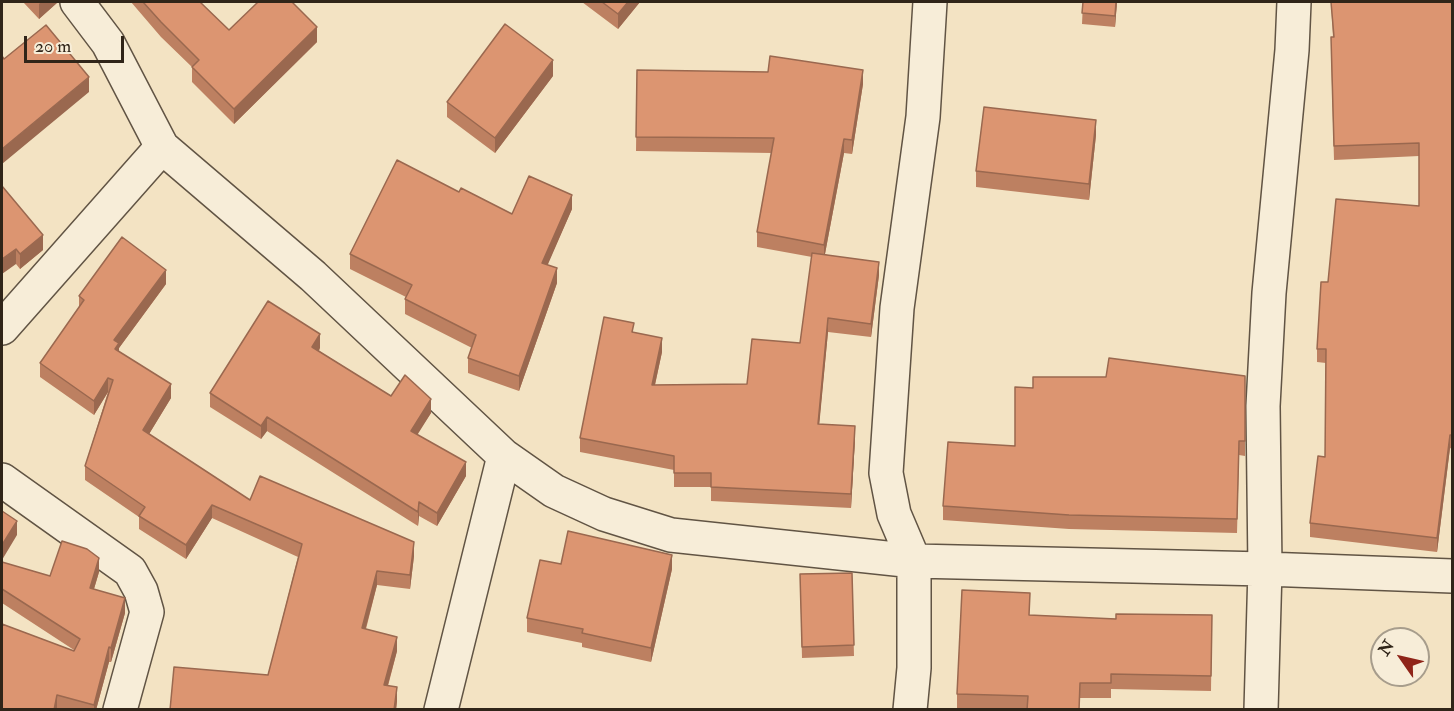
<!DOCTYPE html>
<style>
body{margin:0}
#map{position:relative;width:1454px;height:711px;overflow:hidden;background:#f3e3c3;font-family:"IM FELL Double Pica",serif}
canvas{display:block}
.frame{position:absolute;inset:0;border:3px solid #302519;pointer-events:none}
.north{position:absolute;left:1370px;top:627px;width:60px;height:60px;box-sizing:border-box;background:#f7edd8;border:2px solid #a79d8c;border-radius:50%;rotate:304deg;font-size:16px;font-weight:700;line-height:24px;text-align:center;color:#302519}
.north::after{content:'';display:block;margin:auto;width:21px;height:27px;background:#8f2418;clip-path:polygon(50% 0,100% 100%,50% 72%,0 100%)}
.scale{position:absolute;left:24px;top:36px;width:100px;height:27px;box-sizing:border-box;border:3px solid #302519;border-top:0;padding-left:8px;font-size:18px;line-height:21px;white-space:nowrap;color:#302519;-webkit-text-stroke:4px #f7edd8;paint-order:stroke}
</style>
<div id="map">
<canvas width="1454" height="711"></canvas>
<div class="frame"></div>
<div class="north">N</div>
<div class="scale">20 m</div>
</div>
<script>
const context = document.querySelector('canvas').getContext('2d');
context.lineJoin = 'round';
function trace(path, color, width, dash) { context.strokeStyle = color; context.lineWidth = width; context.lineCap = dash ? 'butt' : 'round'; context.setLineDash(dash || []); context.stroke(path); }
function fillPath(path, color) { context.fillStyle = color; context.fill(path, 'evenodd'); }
const street = new Path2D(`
 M77,2l31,41 54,104 151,129 191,180 50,35 50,23 67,21 243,26 351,8 187,7
 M2,328l160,-181
 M2,480l128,91 11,20 6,21 -27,98
 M441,710l63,-254
 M910,710l4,-42v-107l-20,-47 -8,-41 11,-165 26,-191 7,-115
 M1261,710l4,-141 -2,-163 6,-113 23,-243 2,-48`);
const wall = new Path2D(`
 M23,2h35l-19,17z
 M131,2h69l29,28 88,12 -83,82 -42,-42v-15l-31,-30z
 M582,2h58l-22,27z
 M1083,2h34l-2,25 -33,-3z
 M1331,2h121v447l-2,-1 -13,104 -127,-15v-14l15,-66 1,-94 -9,-1v-13l11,-67 91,-76v-50l-85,4 -3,-109 2,-14z
 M637,70l226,14 -11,70 -8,-1 -19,101 54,21 -8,62 -43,-5 -9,92 36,15 -4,69 -140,-7v-14h-37v-17l-94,-18v-14l54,-106 28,20 -7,33 92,-1 53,-41 12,-86 -55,-10v-15l15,-79 -136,-2z
 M553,76l-58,77 -48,-36v-15z
 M1096,135l-7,65 -113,-13v-16z
 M2,186l41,64 -23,19 -4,-5z
 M459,192l53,22 60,-5 -25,56 10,18 -38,108 -51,-18v-15l4,-10 -67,-34v-15l1,-2 -56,-28v-15z
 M166,284l-47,64v3l52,47 -22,36 101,66 164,56 -4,33 -33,-4 -11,44 31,22 -9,35 9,15 -1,9h-226l98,-35 30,-118 -86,-39 -26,41 -47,-30v-12l-54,-37v-14l23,-74 -14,23 -54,-38v-14l39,-55v-12z
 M320,348l-1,3 72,45 40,17 -14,21 49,42 -29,50 -18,-10 -1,10 -151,-95 -6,8 -51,-32v-14z
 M1245,376v80l-6,-1 -2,78 -168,-4 -126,-9v-14l72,-60 18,-58 73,-11z
 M2,562l48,14 49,-4 -5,17 31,24 -14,49h-2l-13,48h-94l72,-60 -72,-47z
 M561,564l111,5 -21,93 -69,-15v-4l-55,-11v-14z
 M852,573l2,83 -52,2 -2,-84z
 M1030,615l86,4 96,-4 -1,76 -100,-2v9h-31l-1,12h-95l-27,-2v-14z`);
const shadedWall = new Path2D(`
 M41,2h17l-19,17v-15z
 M628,2h12l-22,27v-15z
 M1116,2h1l-2,25v-11z
 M317,27v15l-83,82v-15z
 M553,60v16l-58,77v-15z
 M863,70v14l-11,70v-14z
 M89,77v15l-87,72v-15z
 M1096,120v15l-7,65v-16z
 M844,139v14l-20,106v-14z
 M572,195v14l-30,69v-15z
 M43,235v15l-23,19v-15z
 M16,249v15l-14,10v-15z
 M879,262v13l-8,62v-13z
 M557,268v15l-38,108v-15z
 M166,270v14l-47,64v9l-4,6 -1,-23z
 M828,318v14l-10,106v-14z
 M320,334v14l-8,13v-14z
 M662,338v14l-10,46v-13z
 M108,378v14l-14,23v-14z
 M171,384v14l-28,46v-14z
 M431,399v14l-20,32v-14z
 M267,417v14l-6,8v-13z
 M855,426v13l-4,69v-14z
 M1450,435v13l-13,104v-14z
 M466,462v14l-29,50v-13z
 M419,502v14l-1,10v-14z
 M212,505v13l-26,41v-14z
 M17,521v14l-15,25v-15z
 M414,542v14l-4,33v-14z
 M672,555v14l-21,93v-14z
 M99,558v14l-9,30v-14z
 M377,571v14l-15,57v-14z
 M125,598v15l-14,49v-14z
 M397,637v14l-13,48v-14z
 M109,647v15l-13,48h-2v-5z
 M397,687v14l-1,9h-2z
 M57,695v15h-3z`);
const building = new Path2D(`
 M143,2h57l29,28 29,-28h34l25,25 -83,82 -42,-42 7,-7 -38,-38z
 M602,2h26l-10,12z
 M1083,2h33l-1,14 -33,-3z
 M1331,2h121v433h-2l-13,103 -127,-15 8,-67 7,1 1,-108h-9l4,-67h7l8,-83 83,7v-63l-85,3 -3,-109h3z
 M505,24l48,36 -58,78 -48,-36z
 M46,25l43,52 -87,72v-93l2,3z
 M770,56l93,14 -11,70 -8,-1 -20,106 -67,-13 17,-94 -138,-1 1,-67 131,2z
 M984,107l112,13 -7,64 -113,-13z
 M397,160l62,32 2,-4 51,26 17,-38 43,19 -30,68 15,5 -38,108 -51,-18 8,-23 -71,-36 7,-14 -62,-31z
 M2,186l41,49 -23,19 -4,-5 -14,10z
 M122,237l44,33 -52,70 5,3 -4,6 56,35 -28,46 107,70 10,-24 154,66 -4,33 -33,-4 -15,57 35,9 -13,48 13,2 -3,23h-224l4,-43 94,8 34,-131 -90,-39 -26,40 -47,-29 6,-9 -60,-41 28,-86 -5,-2 -14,23 -54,-38 44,-63 -5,-4z
 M812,253l67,9 -8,62 -43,-6 -10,106 37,2 -4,68 -140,-7v-14h-37v-17l-94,-18 24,-121 30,6 -2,9 30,6 -10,47 95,-1 5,-45 48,4z
 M268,301l52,33 -8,13 79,49 14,-21 26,24 -20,32 55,31 -29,51 -18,-11 -1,10 -151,-95 -6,9 -51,-33z
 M1109,358l136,18v65h-6l-2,78 -168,-4 -126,-9 5,-64 67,4v-59l18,1v-11h73z
 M2,511l15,10 -15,24z
 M568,531l104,24 -21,93 -69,-15 1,-4 -56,-11 13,-58 21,4z
 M62,541l25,8 12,9 -9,30 35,10 -14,50 -2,-1 -15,58 -37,-10 -3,15h-52v-86l72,27 6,-12 -78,-50v-27l48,14z
 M852,573l2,72 -52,2 -2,-73z
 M962,590l68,3 -1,22 87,4v-5l96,1 -1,61 -100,-2v9h-31l-1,27h-52l1,-14 -71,-2z`);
trace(street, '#615444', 36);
trace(street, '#f7edd8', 33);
fillPath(wall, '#bd8061');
fillPath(shadedWall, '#9a684f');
fillPath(building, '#dc9571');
trace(building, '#9a684f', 1.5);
</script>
